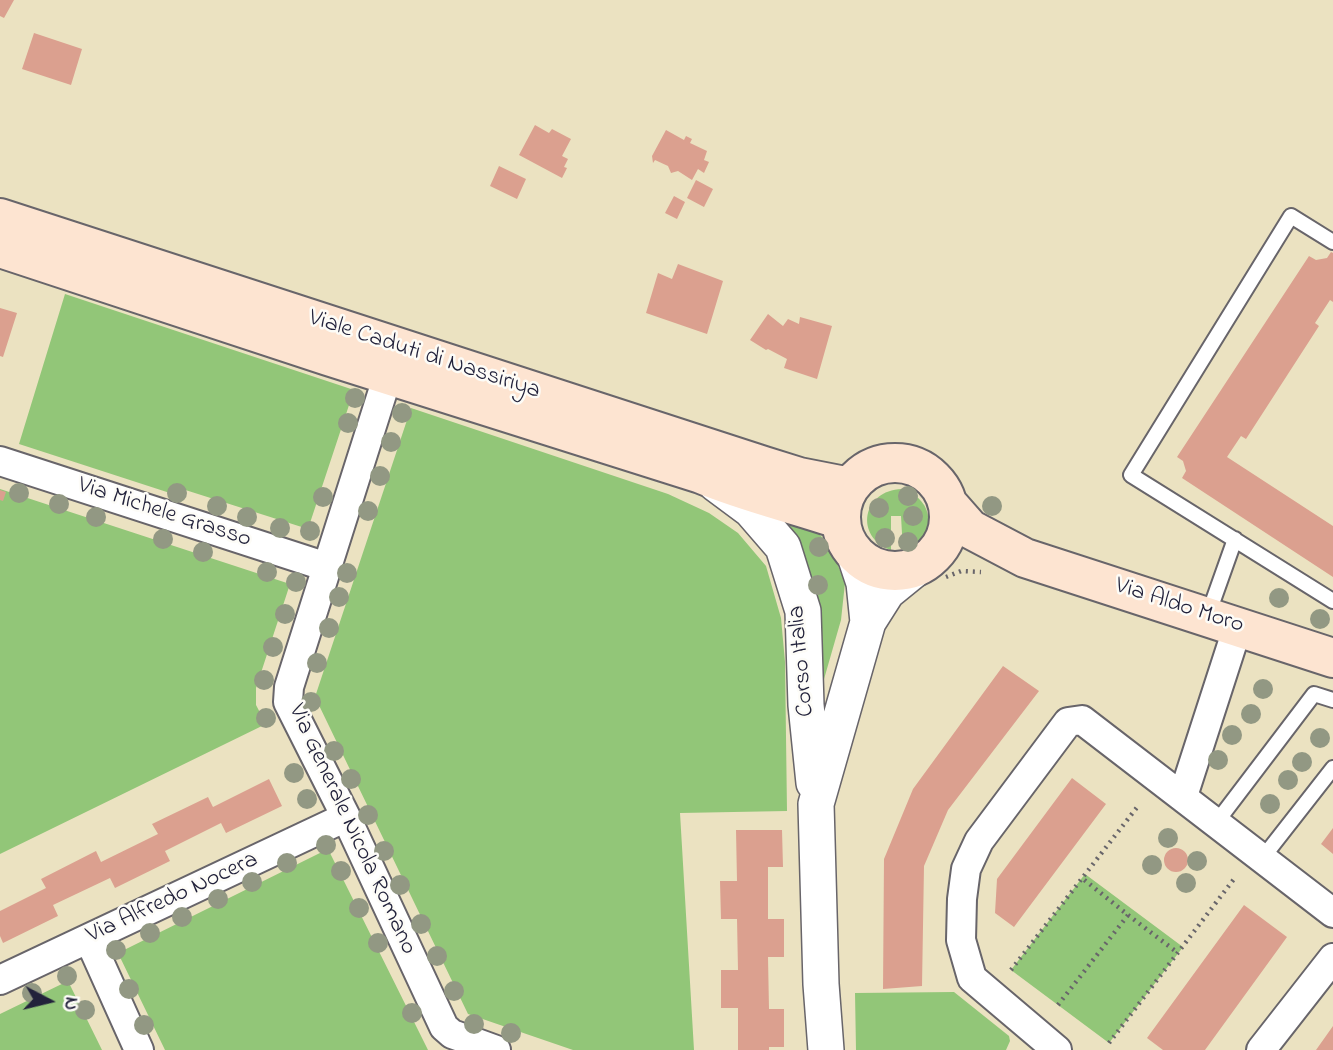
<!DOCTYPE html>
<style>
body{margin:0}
#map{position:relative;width:1333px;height:1050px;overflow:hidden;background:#ebe2c1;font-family:"Indie Flower",sans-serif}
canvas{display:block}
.north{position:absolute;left:14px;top:966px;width:70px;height:70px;-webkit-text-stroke:5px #fdfcf7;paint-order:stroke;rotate:97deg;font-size:19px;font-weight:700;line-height:28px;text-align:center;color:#22223b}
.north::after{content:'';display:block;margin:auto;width:24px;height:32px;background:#22223b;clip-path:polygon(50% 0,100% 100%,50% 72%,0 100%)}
</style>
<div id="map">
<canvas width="1333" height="1050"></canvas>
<div class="north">N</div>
</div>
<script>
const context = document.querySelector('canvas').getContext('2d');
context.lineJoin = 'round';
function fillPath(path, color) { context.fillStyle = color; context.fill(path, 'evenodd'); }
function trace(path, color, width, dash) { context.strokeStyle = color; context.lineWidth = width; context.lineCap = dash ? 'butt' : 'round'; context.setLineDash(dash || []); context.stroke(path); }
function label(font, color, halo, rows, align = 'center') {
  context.font = font + ' "Indie Flower",sans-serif'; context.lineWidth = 5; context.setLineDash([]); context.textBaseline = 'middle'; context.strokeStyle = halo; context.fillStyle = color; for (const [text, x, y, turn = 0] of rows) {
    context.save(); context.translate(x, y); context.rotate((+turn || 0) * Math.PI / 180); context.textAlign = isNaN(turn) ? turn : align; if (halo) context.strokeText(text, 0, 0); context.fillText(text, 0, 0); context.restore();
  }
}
const green = new Path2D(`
 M65,294l289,96 -46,139 -132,-42 -3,7 -154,-50z
 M411,408l257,86 41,19 29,20 28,33 15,52 4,44 2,149 -107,2 14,237h-121l-105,-36 -153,-317z
 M0,489l290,95 -34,104v17l10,19 -266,130z
 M902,489c35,11 35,50 1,62l-2,-35h-10v34c-37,-13 -29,-60 11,-61z
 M775,517l40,13 9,9 7,9 14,35 -4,37 -23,80z
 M328,849l100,201h-263l-47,-97z
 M1085,874l98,73 -74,96 -98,-73z
 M68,981l34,69h-102v-36z
 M954,992l55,44 1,5 -4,9h-150l-1,-57z`);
const building = new Path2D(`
 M0,0h14l-10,18 -4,-2z
 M34,33l48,16 -11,36 -49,-16z
 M535,125l14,8 3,-4 19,10 -9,17 6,3 -4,8 3,1 -5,10 -43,-23z
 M666,130l18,10 2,-4 6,3 -2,4 17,8 -3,9 5,2 -5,11 -6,-4 -6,11 -14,-9 -7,2 -3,-7 -13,-6 -2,3 -1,-7z
 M499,166l27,13 -9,20 -27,-13z
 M696,180l17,9 -9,18 -17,-9z
 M674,196l11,6 -8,17 -12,-6z
 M1331,252l2,1v49l-3,-2 -15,23 4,3 -73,113 -5,-3 -14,21 106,69v51l-151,-99 4,-7 -3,-10 -6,-4 132,-201 7,4 11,-2z
 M678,264l45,17 -16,53 -61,-21 12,-40 14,6z
 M0,308l17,5 -14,44 -3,-1z
 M768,314l15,12 5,-7 11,5 1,-7 32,9 -15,53 -33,-11 3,-9 -19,-10 -2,1 -16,-10z
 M0,490l6,2 -3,9 -3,-1z
 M1003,666l36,25 -91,119 -24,56 -2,120 -39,3 1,-130 29,-70z
 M1072,778l34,26 -92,123 -19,-14 2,-34z
 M269,779l13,27 -56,27 -5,-10 -56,28 5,10 -55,27 -5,-10 -57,27 5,11 -55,27 -3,-7v-25l46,-23 -5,-9 55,-28 5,11 57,-28 -6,-10 56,-27 5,10z
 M1333,828v26l-12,-10z
 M736,830h46l1,37h-15v52h16v38h-16l1,52h15v38h-15v3h-31v-42h-17v-38h17l-1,-51h-16l-1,-38h17z
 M1164 860a12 12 0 1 1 24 0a12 12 0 1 1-24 0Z
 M1244,905l43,32 -82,113h-42l-16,-12z
 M1333,1026v24h-17z`);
const path = new Path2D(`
 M858,456c34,-17 67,-11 92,18
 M946,577l15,-6 20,1
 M1229,731l12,3
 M1128,915l50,38
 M1011,970l127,-164
 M1058,1005l70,-90 -46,-37
 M1109,1043l125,-164`);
const service = new Path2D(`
 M1333,242l-42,-26 -160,259 202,126
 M1208,615l27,-76
 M1216,823l98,-129 19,6
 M1261,860l72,-92`);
const minor = new Path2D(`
 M388,375l-99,312 -1,15 58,115 98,210 8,7 44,16
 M0,461l327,106
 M1183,796l55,-170
 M89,939l50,111
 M0,980l346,-163
 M1057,1050l-85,-72 -11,-38 1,-41 4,-30 13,-28 89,-119 14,-2 251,193
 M1261,1050l72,-92`);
const tertiary = new Path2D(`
 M716,484l35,26 32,37 20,64 3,94 8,78
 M854,553l10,30 4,39
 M826,1050l-5,-66 -5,-180 52,-182 19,-30 32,-26`);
const secondary = new Path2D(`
 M0,218l764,248 35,11 51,10
 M0,248l328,108 373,118c45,19 94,30 140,46
 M841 517a54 54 0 1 1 108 0a54 54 0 1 1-108 0Z
 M948,504l22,25 55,29 308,100`);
const trees = [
 [355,398],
 [402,413],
 [348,423],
 [391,442],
 [380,476],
 [19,493],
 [177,493],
 [908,496],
 [323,497],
 [59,504],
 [217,506],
 [992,506],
 [879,508],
 [368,511],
 [913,516],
 [96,517],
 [247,517],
 [280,528],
 [310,531],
 [885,538],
 [163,539],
 [908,542],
 [819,547],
 [203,552],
 [267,572],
 [347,573],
 [296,582],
 [818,585],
 [339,597],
 [1279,598],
 [285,614],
 [1320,619],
 [329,628],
 [273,647],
 [317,663],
 [264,680],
 [1263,689],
 [311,702],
 [1251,714],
 [266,718],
 [1232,735],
 [1320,738],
 [334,751],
 [1218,760],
 [1302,762],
 [294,773],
 [351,779],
 [1288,780],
 [307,799],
 [1270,804],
 [368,815],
 [1168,838],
 [326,845],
 [384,851],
 [1197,861],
 [287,863],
 [1152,865],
 [341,871],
 [252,882],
 [1186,883],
 [400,885],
 [218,899],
 [359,908],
 [182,917],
 [421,924],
 [150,933],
 [378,943],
 [116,950],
 [437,956],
 [67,976],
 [129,989],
 [454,991],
 [32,993],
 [85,1010],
 [412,1013],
 [474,1024],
 [144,1025],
 [511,1033]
];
const streetNames = [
 ["Viale Caduti di Nassiriya",424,356,18],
 ["Via Michele Grasso",164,514,18],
 ["Via Aldo Moro",1179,607,18],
 ["Corso Italia",803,661,-95],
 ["Via Generale Nicola Romano",351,830,65],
 ["Via Alfredo Nocera",173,899,-25]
];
fillPath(green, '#92c678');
fillPath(building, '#dba08f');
trace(service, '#68656a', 18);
trace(minor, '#68656a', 32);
trace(tertiary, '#68656a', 38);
trace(secondary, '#68656a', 42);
trace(path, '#68656a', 4.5, [2, 5]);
trace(service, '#fff', 14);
trace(minor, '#fff', 28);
trace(tertiary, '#fff', 35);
trace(secondary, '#fde4d1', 38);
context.fillStyle = '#929883';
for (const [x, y] of trees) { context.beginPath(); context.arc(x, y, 10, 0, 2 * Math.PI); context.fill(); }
label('24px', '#22223b', '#fdfcf7', streetNames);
</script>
